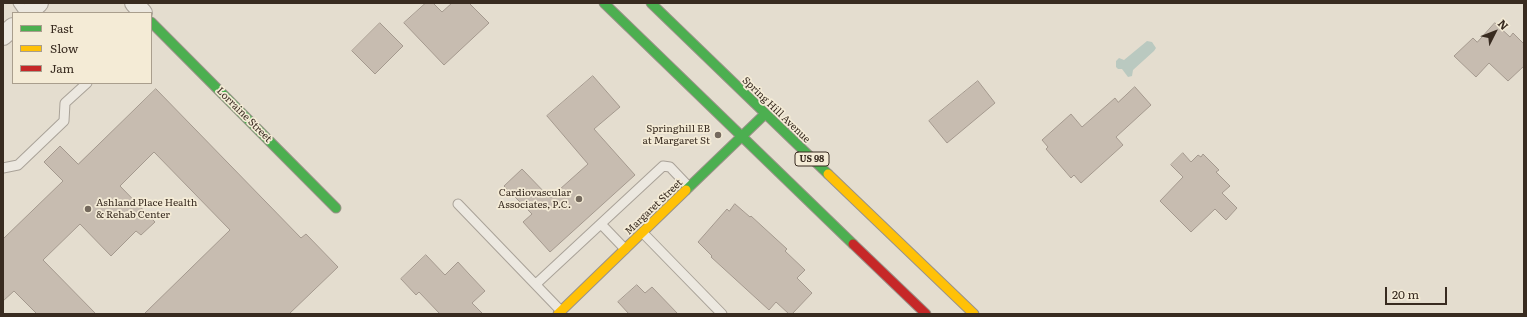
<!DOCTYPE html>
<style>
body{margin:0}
#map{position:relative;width:1527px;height:317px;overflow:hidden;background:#e4ddcf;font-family:Literata,serif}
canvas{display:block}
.frame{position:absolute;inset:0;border:4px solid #382b20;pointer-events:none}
.legend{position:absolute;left:12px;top:12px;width:140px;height:72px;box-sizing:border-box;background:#f4ebd6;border:1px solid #a99e8d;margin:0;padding:5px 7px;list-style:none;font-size:12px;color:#382b20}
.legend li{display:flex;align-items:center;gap:8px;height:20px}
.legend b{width:20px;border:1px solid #a99e8d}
.north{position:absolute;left:1475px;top:12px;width:40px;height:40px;-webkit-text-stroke:3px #f4ebd6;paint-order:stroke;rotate:48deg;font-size:11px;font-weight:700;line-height:16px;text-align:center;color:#382b20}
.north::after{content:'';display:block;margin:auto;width:14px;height:18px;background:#382b20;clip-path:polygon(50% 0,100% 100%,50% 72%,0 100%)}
.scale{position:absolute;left:1385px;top:287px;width:62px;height:18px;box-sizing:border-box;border:2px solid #382b20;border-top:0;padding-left:5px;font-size:12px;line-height:14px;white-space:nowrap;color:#382b20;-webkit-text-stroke:3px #f4ebd6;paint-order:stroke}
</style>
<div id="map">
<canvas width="1527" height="317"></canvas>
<div class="frame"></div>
<ul class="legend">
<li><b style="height:5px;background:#4caf50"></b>Fast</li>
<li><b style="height:5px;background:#ffc107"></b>Slow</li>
<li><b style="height:5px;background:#c62828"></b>Jam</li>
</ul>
<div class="north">N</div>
<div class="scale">20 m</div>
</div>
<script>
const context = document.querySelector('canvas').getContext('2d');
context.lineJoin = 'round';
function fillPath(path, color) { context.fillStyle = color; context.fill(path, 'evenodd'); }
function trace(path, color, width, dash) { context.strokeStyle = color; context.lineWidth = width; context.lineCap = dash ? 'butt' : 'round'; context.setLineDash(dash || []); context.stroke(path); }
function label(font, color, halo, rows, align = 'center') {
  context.font = font + ' Literata,serif'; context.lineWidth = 3.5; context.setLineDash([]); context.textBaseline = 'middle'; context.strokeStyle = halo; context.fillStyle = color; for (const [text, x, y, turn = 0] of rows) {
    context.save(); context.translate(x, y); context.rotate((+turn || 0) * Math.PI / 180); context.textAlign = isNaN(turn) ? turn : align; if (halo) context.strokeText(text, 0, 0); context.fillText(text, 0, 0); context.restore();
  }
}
const water = new Path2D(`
 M1147,41l5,1 4,6 -2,3 -21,19 -1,6 -4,1 -6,-8h-4l-2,-2v-6l3,-3 5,2z`);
const building = new Path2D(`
 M426,3h7l9,9 10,-9h17l20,20 -45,42 -40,-42z
 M380,23l23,23 -28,28 -23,-23z
 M1495,23l15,14 3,-4 11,11v22l-16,15 -19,-18 -13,14 -22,-21 19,-18 4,4z
 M593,76l27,31 -26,22 41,46 -85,77 -27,-30 9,-8 -28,-28 18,-17 28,29 38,-34 -41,-48z
 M978,81l17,22 -48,40 -18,-22z
 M1135,87l16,18 -35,32 7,8 -42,38 -7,-8 -3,3 -25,-29 2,-2 -6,-7 29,-26 11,13 33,-29 3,4z
 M156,89l145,149 5,-4 32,33 -49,47h-145l86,-84 -76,-78 -34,34 35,36 -14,13 -5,-4 -25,25 -31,-32 -37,36 53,54h-59l-23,-23 -11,10v-62l60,-58 -19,-19 16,-16 18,18z
 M1183,153l8,9 7,-7 3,2 2,-3 16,16 -3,2 14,14 -8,7 15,15 -11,12 -11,-11 -24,23 -31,-31 23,-24 -12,-12z
 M735,204l15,13 1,-1 36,33 -2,2 20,19 -8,8 15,15 -20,21h-3l-13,-12 -7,8 -58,-53 1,-1 -14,-14 29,-33 2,2z
 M426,255l19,20 13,-13 11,12 16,17 -13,12 11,11h-43l-21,-22 -3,3 -15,-16z
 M637,285l8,8 7,-6 26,27h-49l-11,-12z`);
const lane = new Path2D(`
 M18,3l7,10
 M3,168l15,-3 46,-44 1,-18 22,-20
 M458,204l103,107
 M601,224l24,25
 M643,233l79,81
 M536,284l127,-118 7,1 19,20`);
const street = new Path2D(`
 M134,3l9,10
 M28,13l11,-10
 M3,36l10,-9`);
const fast = new Path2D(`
 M604,3l249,241
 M651,3l177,171
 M151,22l185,186
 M686,190l79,-76`);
const slow = new Path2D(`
 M828,174l146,140
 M558,314l128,-124`);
const jam = new Path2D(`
 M853,244l73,70`);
const markers = [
 [718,135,4,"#74695d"],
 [579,199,4,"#74695d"],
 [88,209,4,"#74695d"]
];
const shields = [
 [812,159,34]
];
const shieldNames = [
 ["US 98",812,159]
];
const streetNames = [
 ["Spring Hill Avenue",776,110,44],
 ["Lorraine Street",244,115,45],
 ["Margaret Street",654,207,-44]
];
const poiNames = [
 ["Springhill EB",710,129],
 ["at Margaret St",710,141],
 ["Cardiovascular",571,193],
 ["Associates, P.C.",571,205],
 ["Ashland Place Health",96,203,"left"],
 ["& Rehab Center",96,215,"left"]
];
fillPath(water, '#bac9c0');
fillPath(building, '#c7bcb0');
trace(building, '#a4998e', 1);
trace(lane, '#a9a298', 11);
trace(street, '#a9a298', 20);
trace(fast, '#999288', 11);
trace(slow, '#999288', 11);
trace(jam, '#999288', 11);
trace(lane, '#ece8e0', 9);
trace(street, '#ece8e0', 18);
trace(fast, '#4caf50', 9);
trace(slow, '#ffc107', 9);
trace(jam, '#c62828', 9);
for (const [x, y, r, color] of markers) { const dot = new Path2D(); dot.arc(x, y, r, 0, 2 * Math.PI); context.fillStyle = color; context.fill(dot); trace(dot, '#f4ebd6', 1.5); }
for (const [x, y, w] of shields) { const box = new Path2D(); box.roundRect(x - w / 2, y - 7, w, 14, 3); context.fillStyle = '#f4ebd6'; context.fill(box); trace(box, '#382b20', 1); }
label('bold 9px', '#382b20', null, shieldNames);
label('10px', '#382b20', '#f4ebd6', streetNames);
label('10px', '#382b20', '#f4ebd6', poiNames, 'right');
</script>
